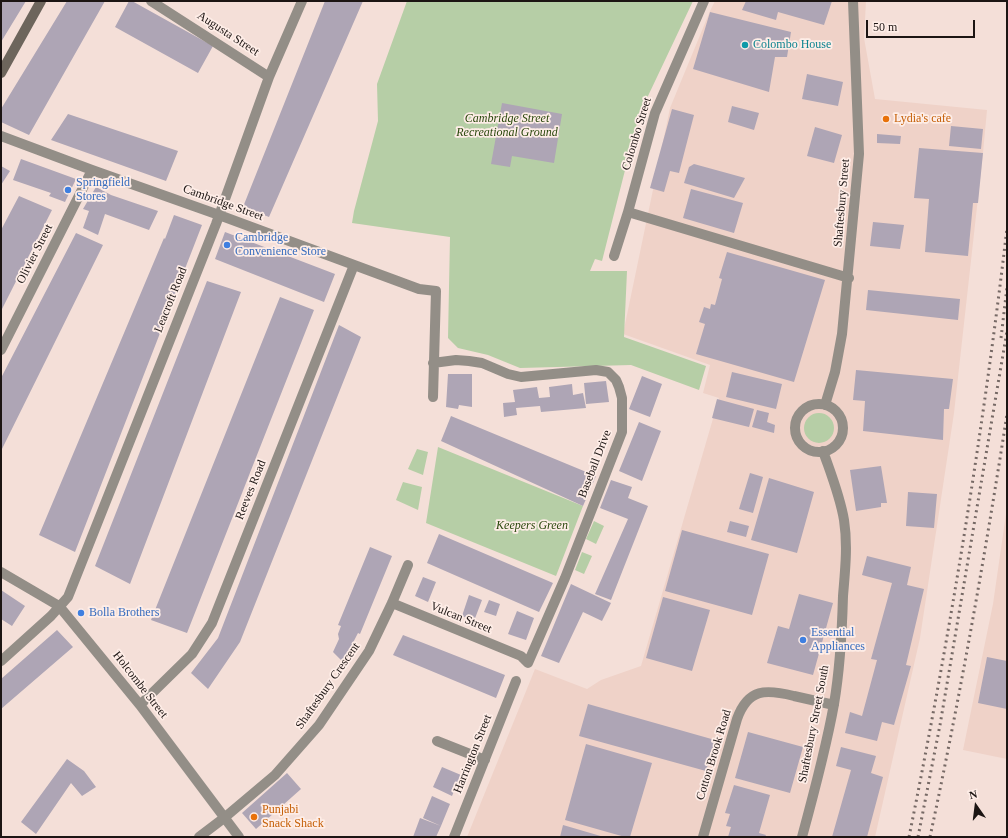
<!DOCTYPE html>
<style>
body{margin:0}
#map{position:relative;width:1008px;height:838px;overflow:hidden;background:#f4dfd8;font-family:Georgia,serif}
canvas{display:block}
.frame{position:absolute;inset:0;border:2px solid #1c1513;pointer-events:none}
.north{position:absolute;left:956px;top:786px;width:40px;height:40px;-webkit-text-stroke:3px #feede7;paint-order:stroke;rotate:346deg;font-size:11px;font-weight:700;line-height:16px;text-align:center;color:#1c1513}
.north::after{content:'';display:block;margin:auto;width:14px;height:18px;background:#1c1513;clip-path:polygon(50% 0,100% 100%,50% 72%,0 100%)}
.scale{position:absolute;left:866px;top:20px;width:109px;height:18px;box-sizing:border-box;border:2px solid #1c1513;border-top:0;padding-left:5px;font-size:12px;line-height:14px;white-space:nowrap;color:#1c1513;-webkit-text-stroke:3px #feede7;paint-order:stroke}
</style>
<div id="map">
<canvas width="1008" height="838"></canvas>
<div class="frame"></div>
<div class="north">N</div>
<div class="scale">50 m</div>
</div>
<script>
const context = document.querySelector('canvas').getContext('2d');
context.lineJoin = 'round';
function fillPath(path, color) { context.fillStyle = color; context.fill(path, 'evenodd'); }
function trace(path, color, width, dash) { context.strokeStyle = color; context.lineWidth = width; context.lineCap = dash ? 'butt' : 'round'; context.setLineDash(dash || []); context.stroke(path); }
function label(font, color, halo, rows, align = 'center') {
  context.font = font + ' Georgia,serif'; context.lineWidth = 3.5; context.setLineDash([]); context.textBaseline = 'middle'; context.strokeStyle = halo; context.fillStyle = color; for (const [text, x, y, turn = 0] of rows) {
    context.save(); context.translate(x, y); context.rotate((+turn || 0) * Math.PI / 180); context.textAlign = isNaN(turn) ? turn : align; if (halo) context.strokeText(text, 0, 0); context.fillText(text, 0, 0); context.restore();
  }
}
const built = new Path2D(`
 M715,1h151l-2,37 11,61 112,11 -4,43 -29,260 -34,225 -45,199h-408l68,-168 52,20 14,-9 40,-14 78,-268 -16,-5 7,-28 -87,-31 47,-226 40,-97z
 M1007,507v252l-44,-9 30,-146z`);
const green = new Path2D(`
 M407,1h286l-54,114 -37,146 -7,-2 -5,12h37l-3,66 82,29 -7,24 -68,-25 -111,3 -32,-13 -30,-7 -10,-10 2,-101 -98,-14 2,-12 24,-90 -1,-37z
 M804 428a15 15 0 1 1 30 0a15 15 0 1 1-30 0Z
 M438,447l145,59 -27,70 -130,-53z
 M417,449l11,3 -5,23 -15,-6z
 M403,482l19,5 -4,23 -22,-10z
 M594,521l10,5 -8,18 -10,-5z
 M582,552l10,4 -8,18 -9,-4z`);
const building = new Path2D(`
 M1,1h25l-25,41z
 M67,1h38l-76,134 -28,-13v-13z
 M129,1h3l81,45 -15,27 -83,-46z
 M325,1h38l-94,216 -26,-10z
 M746,1h86l-8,24 -46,-13 -2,8 -34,-10z
 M710,12l81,20 -4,25h-12l-6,35 -76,-23z
 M807,74l36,8 -5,24 -36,-7z
 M502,103l60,11 -8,49 -42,-7 -2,11 -19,-3z
 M732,106l27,7 -5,17 -26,-8z
 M672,109l22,6 -15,58 -9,-2 -6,21 -14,-4z
 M68,114l110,37 -12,30 -115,-41z
 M951,126l32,3 -2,20 -32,-3z
 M815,127l27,8 -8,28 -27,-7z
 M877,134l24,2 -1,8 -23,-1z
 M919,148l64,5 -5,50h-5l-5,53 -43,-4 4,-53 -15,-1z
 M21,159l55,20 -11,23 -16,-6 2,-3 -38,-13z
 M694,164l51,14 -11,20 -50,-15 5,-16z
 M1,166l9,5 -9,14z
 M96,187l15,8 47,16 -9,19 -44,-16 -7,21 -15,-7 6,-17 -6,-2z
 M691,189l52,14 -9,30 -51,-15z
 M19,196l33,14 -51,101v-81z
 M174,215l28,10 -127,327 -36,-17 125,-297 1,1z
 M873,222l31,3 -4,24 -30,-3z
 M225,232l110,42 -11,28 -109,-43z
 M76,233l27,12 -102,206v-73z
 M727,252l98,28 -31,102 -98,-28 9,-30 -6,-2 5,-15 6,2 1,-5 4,1 7,-26 -3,-1z
 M207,281l34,11 -111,292 -35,-18z
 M868,290l92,9 -2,21 -92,-10z
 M280,297l34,13 -127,323 -36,-13z
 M339,325l22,12 -121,305 -32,47 -17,-16 27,-35z
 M856,370l97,9 -4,30h-5l-1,31 -80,-9 2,-30 -12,-1z
 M732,372l50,12 -6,25 -50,-12z
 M448,374h24v33l-13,-2 -1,4 -12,-2z
 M642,376l20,8 -12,33 -21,-8z
 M606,381l3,21 -23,2 -2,-21z
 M572,384l1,11 10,-2 3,15 -45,4 -1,-6 -24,2 1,7 -13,2 -1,-14 12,-1 -2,-12 24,-3 2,11 11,-1 -1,-10z
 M717,399l37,10 -5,18 -37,-9z
 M757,410l12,3 -2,9 8,3 -1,8 -22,-6z
 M451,416l145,60 -13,30 -142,-65z
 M639,422l22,9 -19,50 -23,-10z
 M881,466l6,37h-6v4l-25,4 -6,-41z
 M750,473l13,4 -10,36 -14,-4z
 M769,478l45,14 -17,61 -46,-13z
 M611,480l21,7 -4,11 20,8 -37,94 -16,-6 33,-75 -28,-11z
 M908,492l29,2 -3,34 -28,-2z
 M730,521l19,5 -3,11 -19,-5z
 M682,530l87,24 -17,61 -87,-24z
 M439,534l114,49 -14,29 -112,-49z
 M370,547l22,9 -32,78 -2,-1 -15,29 -10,-10 6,-13 -1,-5 3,-8 -3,-1z
 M867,556l44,11 -4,18 17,4 -18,76 5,1 -17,59 -12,-3 -5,19 -32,-8 5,-21 12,4 15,-56 -6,-1 21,-76 -30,-8z
 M423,577l13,5 -8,20 -13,-6z
 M571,584l40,19 -9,18 -19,-9 -24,51 -18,-7z
 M1,590l24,16 -13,20 -11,-7z
 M799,594l34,9 -20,72 -46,-12 11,-37 11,3z
 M469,595l13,5 -8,21 -12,-5z
 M663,597l47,13 -18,61 -46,-13z
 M489,600l11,4 -4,12 -12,-4z
 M517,611l17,7 -8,22 -18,-6z
 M57,630l16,17 -72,62v-30z
 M403,635l102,40 -9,23 -103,-43z
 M987,657l20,4v48l-29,-6z
 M588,704l127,36 -9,31 -127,-35z
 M748,732l55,15 -13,46 -55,-15z
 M586,744l66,19 -22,74h-5l-60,-17z
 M841,747l35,9 -5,17 12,4 -16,60h-35l19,-67 -15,-4z
 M67,759l17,12 12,16 -14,9 -11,-13 -35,51 -15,-12z
 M442,767l19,8 -9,21 -19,-9z
 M287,773l14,16 -45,40 -14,-16z
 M734,785l36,10 -11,38 7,2 -1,2h-37l3,-10 -5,-1 4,-12 -5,-1z
 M432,796l18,8 -9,22 -18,-8z
 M420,818l21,8 -5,11h-23z
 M563,825l41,12h-44z`);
const street = new Path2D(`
 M151,1l118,76
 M1,136l91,34 127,45 200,74 17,2 -3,106
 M628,212l221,66
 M614,256l14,-44 27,-99 49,-112
 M1,350l91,-180
 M795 428a24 24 0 1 1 48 0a24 24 0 1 1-48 0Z
 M825,405l10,-33 7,-38 17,-180 -6,-153
 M1,572l58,34 81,99 99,132
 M392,603l129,53 7,7 37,-85 57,-146v-34l-3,-11 -3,-7 -8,-8 -12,-2 -75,7 -13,-3 -26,-11 -13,-2 -13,-1 -23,3
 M1,661l50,-45 17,-19 148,-373 53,-147 33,-76
 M140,705l52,-51 20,-31 142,-358
 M437,741l48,19
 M199,837l25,-19 51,-43 44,-50 50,-74 23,-48 16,-38
 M454,837l62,-156
 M703,837l34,-118c11,-31 29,-30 57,-23 13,3 27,6 40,9
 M802,837c12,-44 24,-88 32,-133 6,-35 8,-72 9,-108 2,-25 5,-50 1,-76 -4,-24 -13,-46 -21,-69`);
const secondary = new Path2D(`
 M1,73l40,-72`);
const rail = new Path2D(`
 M1001,338l6,-51
 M909,837c41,-202 74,-404 98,-609
 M918,837l22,-112 67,-394
 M930,837c30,-140 55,-281 77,-423`);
const markers = [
 [745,45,4,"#0f9aa8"],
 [886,119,4,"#e8710a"],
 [68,190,4,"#3f7fe0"],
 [227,245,4,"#3f7fe0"],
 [81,613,4,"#3f7fe0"],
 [803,640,4,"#3f7fe0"],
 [254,817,4,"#e8710a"]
];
const streetNames = [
 ["Augusta Street",228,34,33],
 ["Colombo Street",637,134,-73],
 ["Cambridge Street",223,203,20],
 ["Shaftesbury Street",842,203,-85],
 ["Olivier Street",35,254,-63],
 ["Leacroft Road",171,300,-68],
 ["Baseball Drive",595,464,-69],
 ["Reeves Road",251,490,-68],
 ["Vulcan Street",461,618,22],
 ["Holcombe Street",140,685,52],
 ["Shaftesbury Crescent",328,686,-55],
 ["Shaftesbury Street South",814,724,-79],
 ["Harrington Street",473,754,-68],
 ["Cotton Brook Road",714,755,-73]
];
const cultureNames = [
 ["Colombo House",753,45]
];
const parkNames = [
 ["Cambridge Street",507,119],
 ["Recreational Ground",507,133],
 ["Keepers Green",532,526]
];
const foodNames = [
 ["Lydia's cafe",894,119],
 ["Punjabi",262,810],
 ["Snack Shack",262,824]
];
const shopNames = [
 ["Springfield",76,183],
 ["Stores",76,197],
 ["Cambridge",235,238],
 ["Convenience Store",235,252],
 ["Bolla Brothers",89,613],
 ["Essential",811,633],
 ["Appliances",811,647]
];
fillPath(built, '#efd2c8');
fillPath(green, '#b6cea6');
fillPath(building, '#aea5b5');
trace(street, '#938e87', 10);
trace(secondary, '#6d655c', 10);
trace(rail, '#766965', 3, [2, 4]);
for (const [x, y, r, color] of markers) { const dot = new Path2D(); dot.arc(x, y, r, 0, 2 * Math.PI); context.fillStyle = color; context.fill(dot); trace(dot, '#feede7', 1.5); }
label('12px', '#1c1513', '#feede7', streetNames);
label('12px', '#0d838f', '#feede7', cultureNames, 'left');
label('italic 12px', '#29470c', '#feede7', parkNames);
label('12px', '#c56008', '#feede7', foodNames, 'left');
label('12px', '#366cbe', '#feede7', shopNames, 'left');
</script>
